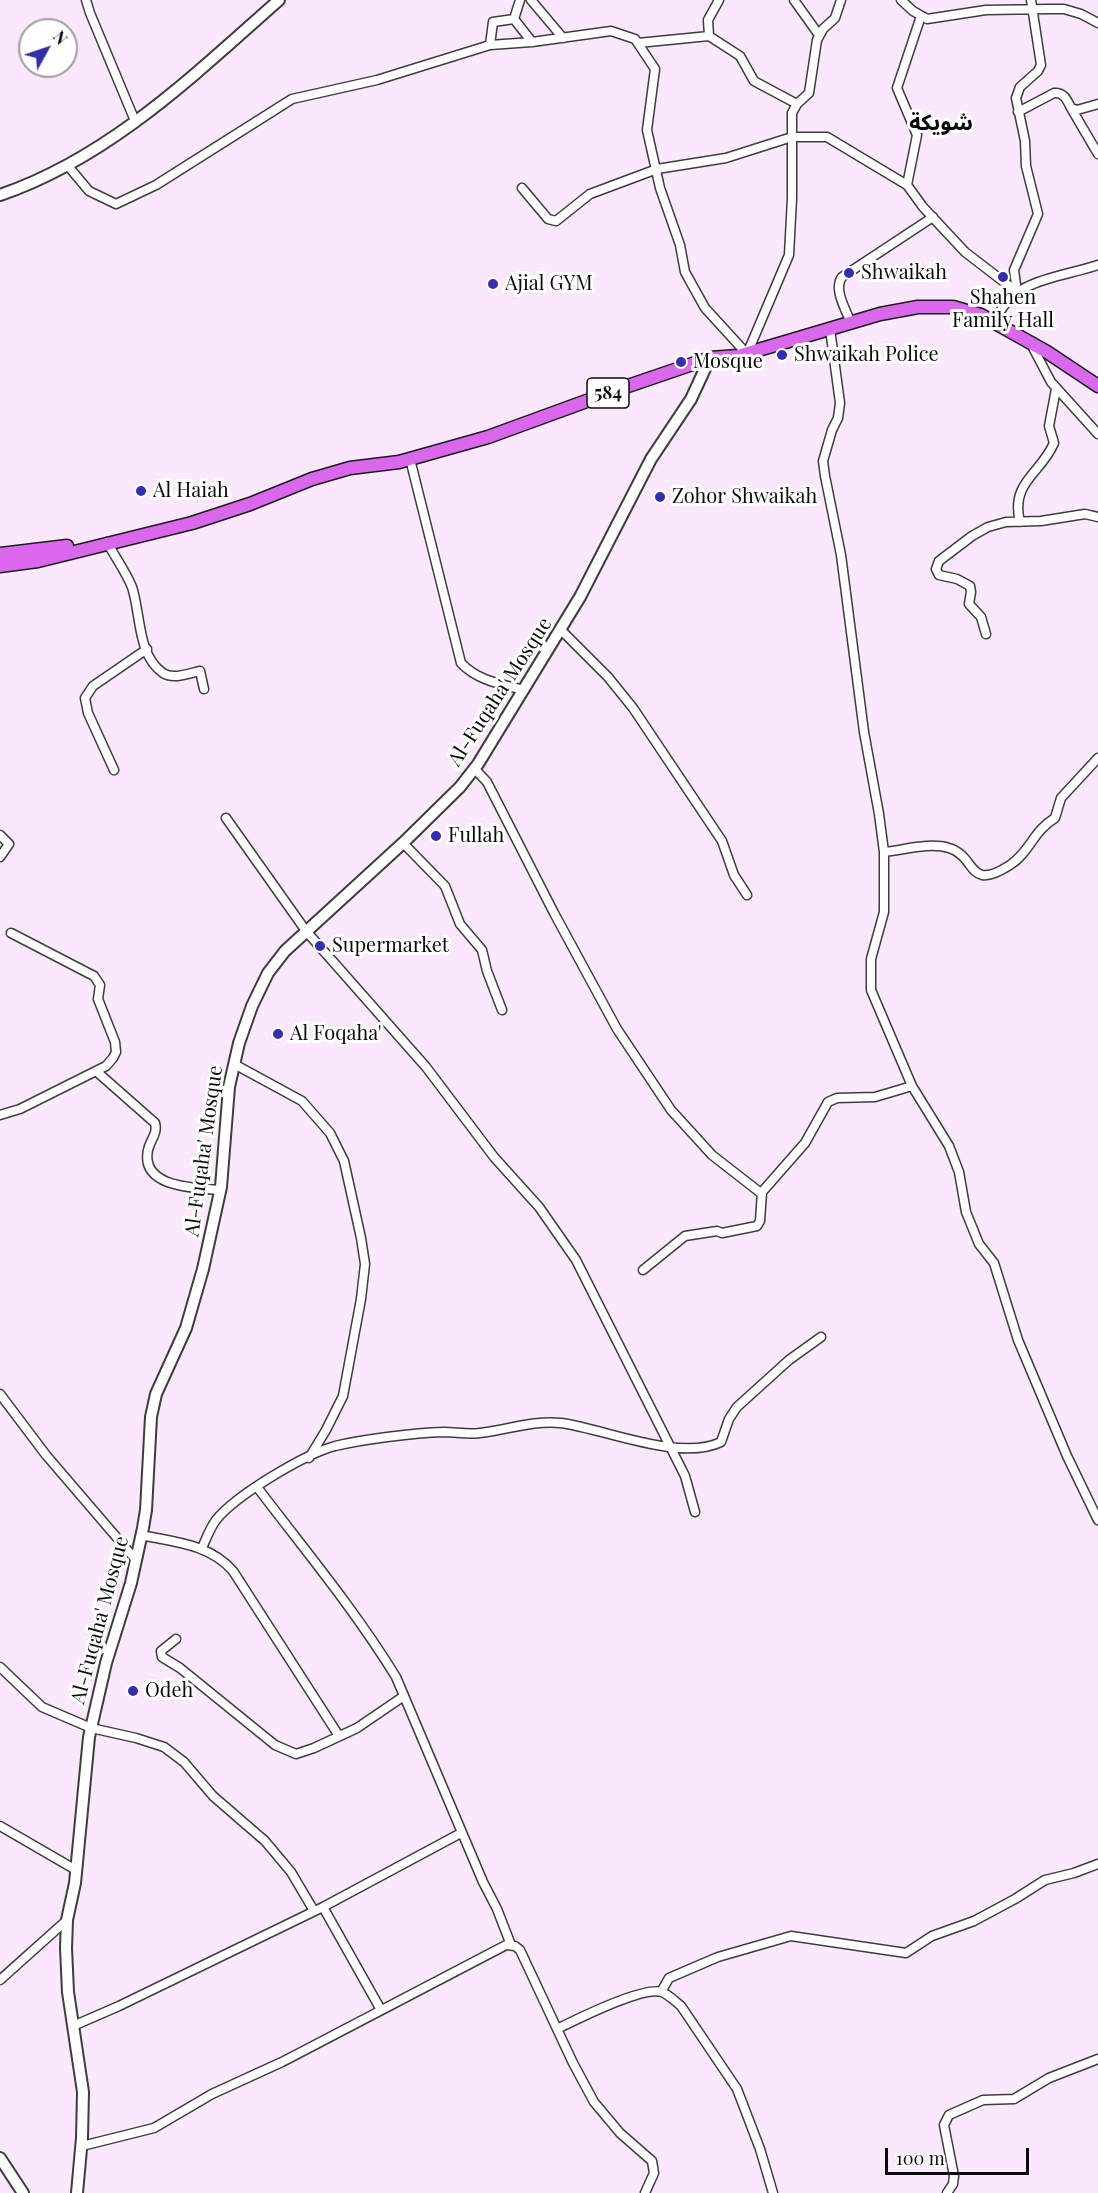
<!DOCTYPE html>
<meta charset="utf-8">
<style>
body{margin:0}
#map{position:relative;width:1098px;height:2193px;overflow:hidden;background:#fbe8fd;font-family:"Playfair Display",serif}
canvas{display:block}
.north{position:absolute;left:18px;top:18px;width:60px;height:60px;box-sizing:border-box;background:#fff;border:2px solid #9d9d9d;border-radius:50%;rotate:50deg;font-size:16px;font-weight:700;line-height:24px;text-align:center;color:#0a0a0a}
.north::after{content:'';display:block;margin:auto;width:21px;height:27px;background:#342ead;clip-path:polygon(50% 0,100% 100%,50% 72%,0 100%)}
.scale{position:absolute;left:885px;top:2148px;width:144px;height:27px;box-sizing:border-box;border:3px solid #0a0a0a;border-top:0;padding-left:8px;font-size:18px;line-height:21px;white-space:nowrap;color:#0a0a0a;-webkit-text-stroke:4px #fff;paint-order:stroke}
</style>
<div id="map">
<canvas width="1098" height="2193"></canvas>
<div class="north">N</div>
<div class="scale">100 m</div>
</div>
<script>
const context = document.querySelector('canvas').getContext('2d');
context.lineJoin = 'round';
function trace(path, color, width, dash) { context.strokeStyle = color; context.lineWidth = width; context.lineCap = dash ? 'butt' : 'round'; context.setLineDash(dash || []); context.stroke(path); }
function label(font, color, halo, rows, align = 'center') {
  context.font = font + ' "Playfair Display","Noto Sans Arabic",serif'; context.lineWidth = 6; context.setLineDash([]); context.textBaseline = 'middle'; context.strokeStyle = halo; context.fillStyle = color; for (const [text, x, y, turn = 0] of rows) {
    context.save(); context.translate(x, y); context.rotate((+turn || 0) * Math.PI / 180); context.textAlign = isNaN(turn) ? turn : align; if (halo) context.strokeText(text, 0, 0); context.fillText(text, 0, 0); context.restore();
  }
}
const minor = new Path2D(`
 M86,0l4,13 45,108
 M531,0l32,38
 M719,0l-11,20 1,16 31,20 14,25 43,23
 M794,0l25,35
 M901,0l12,11 14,8 59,-9 63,-1h15l17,5 17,9
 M514,19l6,-19
 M638,43l71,-7
 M490,45l3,-23 21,-3 18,23
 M1071,108l27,46
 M1018,112l36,-19c10,-1 13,7 17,15l6,2 21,-6
 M68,166l21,25 27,13 40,-19 136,-86 85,-19 113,-35 42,-3 79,-11 24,8 20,30 -8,61 13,58 20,57 5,27 20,36 42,46 42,-99 3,-57v-85l5,-9 12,-11 8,-53 6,-11 12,-11 6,-18
 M907,185l10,-50 -20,-47 24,-72
 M522,188l26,31 8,2 34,-27 67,-25 69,-11 66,-21h35l80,48 16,22 42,45 52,40
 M1017,292l-3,-22 24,-56 -12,-48 -1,-25 -9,-43 4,-11 18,-16 3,-6 -10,-65
 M851,323c-5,-13 -18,-34 -9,-46l91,-60
 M995,323c15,-45 65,-45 103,-58
 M830,329l10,74 -2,15 -6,12 -9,31 2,15 16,79 23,177 15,82 5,38v60l-13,47v31l41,96 37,60 10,26 7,40 13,32 15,19 24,77 49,116 31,64
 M1030,342l21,40 47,52
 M410,459l51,204c17,18 40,21 63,27
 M1020,522c-10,-40 21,-48 34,-79l-5,-17 7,-37
 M107,542c8,15 19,30 25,45 9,27 5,68 31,86 10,7 27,0 37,-2l4,18
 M561,630l47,47 25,31 89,133 12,34 13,20
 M986,634l-5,-17 -12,-13 2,-12 -1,-6 -13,-7 -18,-4 -3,-6 3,-8 33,-25 16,-9 18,-5 35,-1 44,-7 13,3
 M474,768l13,14 67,131 63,116 54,81 41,45 50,39
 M114,770l-26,-57 -3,-15 8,-12 54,-37
 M226,818l80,113 120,136 68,90 45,50 37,53 109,216 10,36
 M0,835l9,9 -9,13
 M403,843l42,43 15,38 22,26 5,21 15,39
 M884,852c20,-2 46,-10 65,-4 28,8 18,45 61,17 20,-13 23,-34 45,-47l6,-20 37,-40
 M234,1064l68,37 28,32 14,28 17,77 4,26 -4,35 -18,97 -17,34 -17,28
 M96,1071l59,52c3,11 -5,17 -7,27 -8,38 48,38 72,40
 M0,1115l20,-6 86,-43 7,-8 3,-6 -1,-10 -17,-43 2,-14 -6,-9 -83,-43
 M643,1270l42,-34 32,-5 5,2 35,-7 3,-5 2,-29 43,-49 23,-41 9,-4 38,-1 37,-11
 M0,1394l46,61 90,105
 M257,1487c47,62 98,123 139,190l87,205 14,27 14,36
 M141,1535c33,7 69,9 92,36l106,165
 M202,1548c4,-9 8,-20 14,-28 20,-25 89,-66 119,-74 30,-7 78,-13 109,-14 12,0 24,3 36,1 27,-3 53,-13 81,-10 44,6 119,39 160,19l8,-23 8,-12 52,-47 32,-23
 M176,1639l-15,12 1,6 18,11 95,77 21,9 18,-6 43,-20 47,-32
 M0,1667l42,40 49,21 45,10 28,9 20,15 29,34 52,45 26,31 23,39
 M0,1826l76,44
 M323,1907l58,103
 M0,1980l67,-60
 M661,1992l8,-14 49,-21 73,-21 115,17 26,-17 42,-15 41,-22 30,-19 29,-7 24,-9
 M73,2026l46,-20 204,-99 138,-74
 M557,2029c20,-10 86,-43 105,-37 7,3 14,10 19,14l56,83 23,60 13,44
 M82,2146l72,-18 58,-34 70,-32 224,-117 9,1 5,4 53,113 21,39 26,31 32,28 2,12 -9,20
 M947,2193l6,-9 1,-8 -10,-51 5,-10 34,-15 31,-1 35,-21 49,-19`);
const tertiary = new Path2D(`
 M0,195c109,-37 194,-120 279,-195
 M0,2158l23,35
 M77,2193l5,-55 1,-46 -15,-100 -2,-44 1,-28 8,-37 14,-146 17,-74 25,-80 12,-55 3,-18 5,-93 5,-23 30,-66 17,-59 18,-82 8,-100 10,-44 13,-37 16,-33 17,-22 118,-108 57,-56 18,-23 102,-167 71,-138 40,-60 19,-41`);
const primary = new Path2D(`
 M0,554l67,-8
 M0,566l38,-5 154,-38 58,-19 62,-25 38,-11 49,-6 89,-25 137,-50 85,-29 28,-2 142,-42 38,-7h35l28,8 66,37 51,34`);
const markers = [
 [849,273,6,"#342ead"],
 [1003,277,6,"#342ead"],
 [493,284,6,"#342ead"],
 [782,355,6,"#342ead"],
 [681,362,6,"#342ead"],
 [141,491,6,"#342ead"],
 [660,497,6,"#342ead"],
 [436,836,6,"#342ead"],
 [320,946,6,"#342ead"],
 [278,1034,6,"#342ead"],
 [133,1691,6,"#342ead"]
];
const shields = [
 [608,393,42]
];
const shieldNames = [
 ["584",608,393]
];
const poiNames = [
 ["Shwaikah",861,273],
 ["Ajial GYM",505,284],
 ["Shahen",1003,298,"center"],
 ["Family Hall",1003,321,"center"],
 ["Shwaikah Police",794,355],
 ["Mosque",693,362],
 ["Al Haiah",153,491],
 ["Zohor Shwaikah",672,497],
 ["Fullah",448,836],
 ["Supermarket",332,946],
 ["Al Foqaha'",290,1034],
 ["Odeh",145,1691]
];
const streetNames = [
 ["Al-Fuqaha' Mosque",500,692,-57],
 ["Al-Fuqaha' Mosque",204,1151,-82],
 ["Al-Fuqaha' Mosque",100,1620,-75]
];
const quarterNames = [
 ["شويكة",941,123]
];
trace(minor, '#3d3d3d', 11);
trace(tertiary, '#3d3d3d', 14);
trace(primary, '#1b1b1b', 15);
trace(minor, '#fff', 8);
trace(tertiary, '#fff', 10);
trace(primary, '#d968ed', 12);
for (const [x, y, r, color] of markers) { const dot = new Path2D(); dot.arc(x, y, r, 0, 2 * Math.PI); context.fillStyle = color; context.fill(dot); trace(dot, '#fff', 2); }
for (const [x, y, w] of shields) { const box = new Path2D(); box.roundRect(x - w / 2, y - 15, w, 30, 4.5); context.fillStyle = '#fff'; context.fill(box); trace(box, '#0a0a0a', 1.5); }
label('bold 18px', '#0a0a0a', null, shieldNames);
label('20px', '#0a0a0a', '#fff', poiNames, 'left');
label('20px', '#0a0a0a', '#fff', streetNames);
label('bold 22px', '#0a0a0a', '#fff', quarterNames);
</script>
